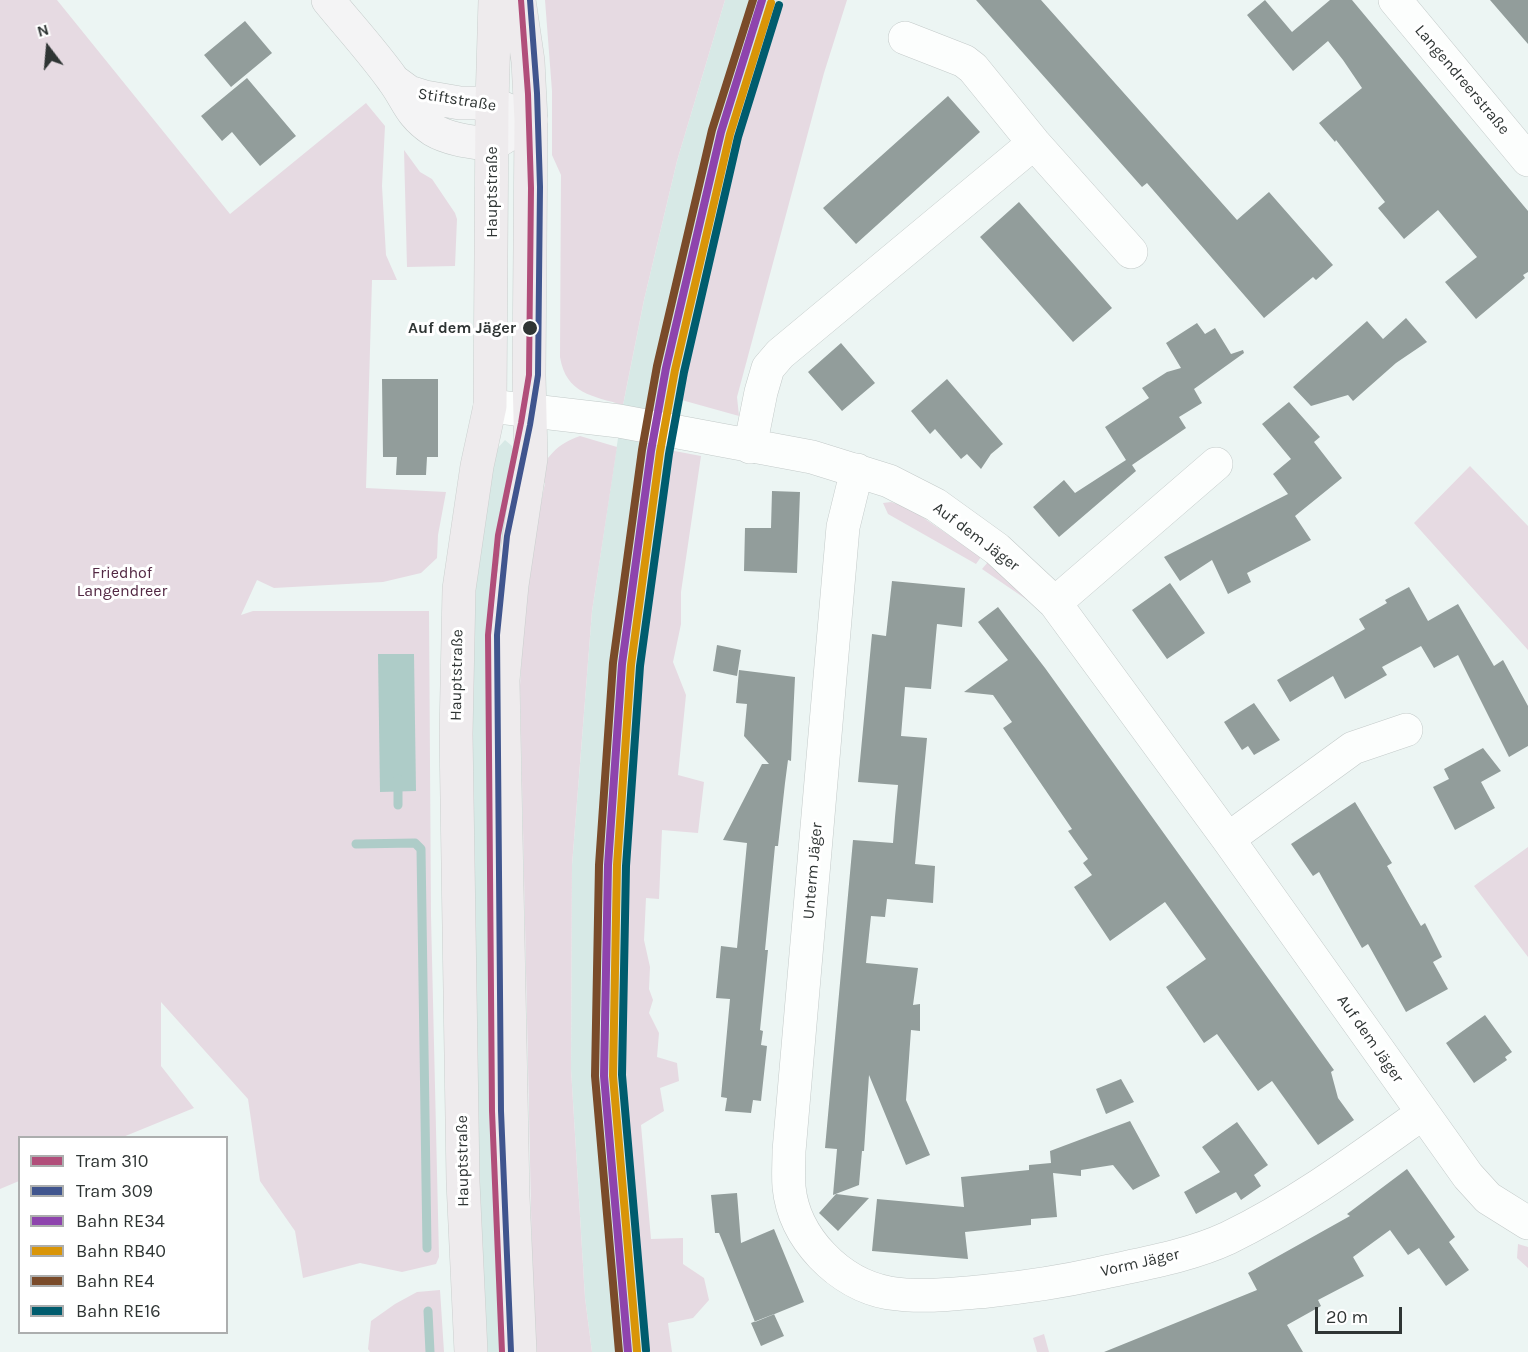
<!DOCTYPE html>
<meta charset="utf-8">
<style>
body{margin:0}
#map{position:relative;width:1528px;height:1352px;overflow:hidden;background:#ecf5f3;font-family:Karla,sans-serif}
canvas{display:block}
.legend{position:absolute;left:18px;top:1136px;width:210px;height:198px;box-sizing:border-box;background:#fff;border:2px solid #acaeae;margin:0;padding:8px 10px;list-style:none;font-size:18px;color:#2f3534}
.legend li{display:flex;align-items:center;gap:12px;height:30px}
.legend b{width:30px;border:2px solid #acaeae}
.north{position:absolute;left:18px;top:18px;width:60px;height:60px;-webkit-text-stroke:4px #fff;paint-order:stroke;rotate:344deg;font-size:16px;font-weight:700;line-height:24px;text-align:center;color:#2f3534}
.north::after{content:'';display:block;margin:auto;width:21px;height:27px;background:#2f3534;clip-path:polygon(50% 0,100% 100%,50% 72%,0 100%)}
.scale{position:absolute;left:1315px;top:1307px;width:87px;height:27px;box-sizing:border-box;border:3px solid #2f3534;border-top:0;padding-left:8px;font-size:18px;line-height:21px;white-space:nowrap;color:#2f3534;-webkit-text-stroke:4px #fff;paint-order:stroke}
</style>
<div id="map">
<canvas width="1528" height="1352"></canvas>
<ul class="legend">
<li><b style="height:8px;background:#b14e7a"></b>Tram 310</li>
<li><b style="height:8px;background:#40558e"></b>Tram 309</li>
<li><b style="height:8px;background:#8e44ad"></b>Bahn RE34</li>
<li><b style="height:8px;background:#d99508"></b>Bahn RB40</li>
<li><b style="height:8px;background:#7a4b2a"></b>Bahn RE4</li>
<li><b style="height:8px;background:#005c6e"></b>Bahn RE16</li>
</ul>
<div class="north">N</div>
<div class="scale">20 m</div>
</div>
<script>
const context = document.querySelector('canvas').getContext('2d');
context.lineJoin = 'round';
function fillPath(path, color) { context.fillStyle = color; context.fill(path, 'evenodd'); }
function trace(path, color, width, dash) { context.strokeStyle = color; context.lineWidth = width; context.lineCap = dash ? 'butt' : 'round'; context.setLineDash(dash || []); context.stroke(path); }
function label(font, color, halo, rows, align = 'center') {
  context.font = font + ' Karla,sans-serif'; context.lineWidth = 6; context.setLineDash([]); context.textBaseline = 'middle'; context.strokeStyle = halo; context.fillStyle = color; for (const [text, x, y, turn = 0] of rows) {
    context.save(); context.translate(x, y); context.rotate((+turn || 0) * Math.PI / 180); context.textAlign = isNaN(turn) ? turn : align; if (halo) context.strokeText(text, 0, 0); context.fillText(text, 0, 0); context.restore();
  }
}
const built = new Path2D(`
 M725,0h58l-48,156 -30,121 -27,122 -34,223 -13,156 -5,112 9,350 9,112h-52l-7,-54 -14,-229 1,-204 20,-254 31,-206 21,-105 33,-139z
 M505,440l7,6 5,14 -8,892h-30l-15,-718 31,-183z`);
const green = new Path2D(`
 M0,0h57l173,214 136,-111 19,23 -3,60 4,69 11,25h-25l-6,208 80,4 -8,43 -1,23 -16,15 -38,9 -109,6 -17,-8 -16,35 12,-4h176l2,305 8,341 -3,7 -34,8 -42,-9 -57,15 -8,-47 -35,-50 -12,-82 -87,-97v64l33,42 -71,29 -103,1 -1,43 -19,8z
 M545,0h180l-48,161 -33,139 -21,105c-30,-9 -57,-11 -63,-48l1,-182 -9,-20v-64z
 M783,0h64l-23,73 -87,324 2,19 -61,-17 27,-122 30,-121z
 M404,150l16,22 12,7 23,34 2,6 -2,47 -48,1z
 M580,436l37,11 -25,164 -20,254 -1,204 14,229 7,54h-58l-14,-667 7,-112 18,-90 -8,-3c8,-23 20,-36 43,-44z
 M669,450l32,6 -20,136v32l-8,38 13,33 -8,80 26,7 -6,51 -36,-3 -3,69 -13,-1 -2,42 6,27 -1,22 4,11 -4,13 10,20 -2,24 20,6 2,18 -19,7 4,23 -23,14 10,114 32,-1v26l21,14 5,22 -16,18 -25,5 4,29h-28l-8,-91 -13,-246 3,-125 5,-112 13,-156z
 M1470,466l58,60v124l-114,-127z
 M891,502l18,6 72,49 -5,7 -88,-50 -5,-11z
 M988,562l45,42 -51,-35z
 M1528,847v110l-54,-71z
 M1518,1244l10,3v21l-11,-10z
 M440,1290l4,62h-74l-2,-3 3,-28 24,-17 22,-12z
 M1044,1334l5,18h-12l-4,-14z`);
const water = new Path2D(`
 M378,654h36l2,137 -36,1z`);
const stream = new Path2D(`
 M398,779v26
 M356,844l59,-1 6,6 6,399
 M428,1311l2,41`);
const building = new Path2D(`
 M976,0h65l196,220 32,-28 64,73 -17,15 -3,-3 -49,41 -117,-135 -5,4z
 M1265,0l27,32 38,-32h22l176,211v61l-5,3 2,3 -49,41 -31,-37 32,-25 -39,-47 -34,29 -26,-31 7,-6 -49,-62 -1,2 -16,-19 43,-35 -19,-28 -15,-19 -35,30 -46,-56z
 M1490,0h38v44z
 M245,21l27,32 -41,34 -27,-32z
 M247,78l49,58 -36,30 -28,-34 -10,9 -21,-25z
 M948,96l32,36 -124,112 -33,-36z
 M1019,202l93,106 -39,34 -93,-105z
 M1406,318l21,24 -31,21 -43,38 -5,-6 -37,11 -18,-19 74,-66 16,18z
 M1197,323l8,11 10,-6 16,26 12,-4 1,3 -50,36 8,14 -23,14 7,11 -54,37 4,6 -77,66 -26,-30 31,-27 11,13 51,-33 -21,-33 44,-29 -7,-10 25,-16 14,-4 -15,-25z
 M841,343l34,40 -33,28 -34,-39z
 M382,379h56v78h-11l-1,18h-30l1,-18h-14z
 M947,379l56,65 -12,10 -10,15 -14,-15 -6,5 -26,-30 -5,5 -19,-23z
 M1289,402l31,35 -6,5 28,36 -47,38 16,24 -64,33 4,9 -23,12 -16,-34 -32,21 -16,-24 124,-63 -15,-20 18,-15 -29,-35z
 M772,491l28,1 -3,81 -53,-2 1,-43h26z
 M892,581l73,7 -3,39 -25,-3 -6,65 -26,-2 -4,49 26,2 -12,126 20,2 -2,37 -46,-4 -2,18 -14,-1 -5,47 52,5 -5,37 7,-1v27l-9,-1 -5,70 24,55 -24,10 -37,-90 -5,76h-2l-3,34 -26,10 4,-46 -12,-1 28,-308 40,3 2,-26 3,-32 -40,-3 14,-148 14,2z
 M1170,583l35,50 -38,26 -35,-49z
 M1409,587l19,34 30,-17 36,62 9,-6 25,46v40l-19,11 -51,-102 -24,13 -13,-22 -39,21 5,8 -42,24 -12,-23 -43,26 -13,-22 88,-51 -6,-10 28,-16 -2,-3z
 M998,607l47,61 289,402 -3,2 7,26 16,22 -36,25 -46,-64 -14,10 -41,-57 -13,9 -38,-56 40,-28 -41,-57 -55,39 -36,-54 18,-12 -9,-12 5,-4 -20,-28 4,-2 -69,-101 9,-6 -19,-27 -29,-3 44,-32 -30,-38z
 M717,645l24,5 -4,26 -24,-5z
 M739,670l56,7 -4,84 -3,-1 -3,23 -7,63h-3l-10,104h3l-8,80 3,1 -2,14 6,1 -6,55 -8,-1 -2,13 -26,-2 2,-13 -6,-1 9,-98 -14,-1 5,-52 16,2 10,-105 -24,-3 39,-76h7l-25,-28 3,-32 -11,-1z
 M1254,703l26,37 -26,15 -6,-9 -6,4 -18,-28z
 M1483,748l18,23 -20,11 14,26 -40,22 -22,-43 16,-8 -5,-10z
 M1355,802l37,61 -5,3 34,60 4,-3 17,34 -9,5 15,27 -42,23 -38,-68 -6,4 -43,-76 -6,4 -22,-32z
 M1485,1015l27,37 -7,5 2,3 -33,23 -28,-40z
 M1121,1079l13,23 -28,12 -10,-25z
 M1130,1121l30,55 -27,14 -20,-25 -32,5v6l-28,-3 4,44 -26,2v6l-66,7 3,27 -96,-8 5,-52 87,8 -3,-30 68,-7v-5l22,-2 -1,-12z
 M1237,1122l31,43 -14,10 7,11 -20,14 -5,-8 -40,22 -12,-22 36,-20 -18,-25z
 M1407,1169l48,68 -6,5 20,28 -23,16 -27,-38 -11,7 -18,-25 -37,27 11,19 -46,24 3,6 -34,19 16,27h-199l153,-62 -9,-17 102,-57 -3,-2z
 M737,1193l4,50 33,-14 30,73 -49,20 -36,-89h-4l-4,-38z
 M836,1194l33,4 -31,33 -19,-18z
 M774,1314l10,22 -23,10 -10,-23z`);
const street = new Path2D(`
 M1395,0l133,160
 M905,38l59,23 9,7 61,75 97,109
 M490,406l129,15 193,36 77,24 47,24 61,44 58,54 173,236 240,337 20,22 40,25
 M750,447l11,-55 7,-24 12,-14 254,-211
 M857,470l-14,57 -54,624c0,12 -1,24 0,36 5,51 50,97 100,106 33,5 66,1 99,-2 38,-4 72,-9 108,-17 44,-10 91,-17 132,-36 70,-34 132,-80 195,-125
 M1055,603l161,-139
 M1228,839l125,-91 53,-18`);
const secondary = new Path2D(`
 M328,0c22,27 45,52 65,80 15,20 16,34 40,50 17,10 40,12 59,15l39,-25
 M394,81l15,11 16,5 35,6h32l25,11`);
const primary = new Path2D(`
 M519,0l9,61 3,59 -2,255 2,83 -19,127 -9,95 10,516 7,156
 M471,1352l-8,-170 -7,-448 3,-145 18,-123 13,-60 2,-303 3,-103`);
const rail1 = new Path2D(`
 M628,1352l-24,-276 4,-211 14,-201 29,-213 15,-83 55,-236 41,-132`);
const rail2 = new Path2D(`
 M637,1351l-24,-275 4,-211 14,-200 29,-213 15,-82 55,-236 41,-131`);
const rail3 = new Path2D(`
 M619,1352l-24,-276 4,-211 14,-202 29,-213 15,-84 55,-236 41,-130`);
const rail4 = new Path2D(`
 M646,1350l-24,-275 4,-209 14,-200 29,-212 15,-82 54,-235 41,-132`);
const tram1 = new Path2D(`
 M502,1352l-10,-241 -4,-476 10,-100 23,-112 8,-48 2,-187 -3,-94 -7,-94`);
const tram2 = new Path2D(`
 M511,1352l-10,-241 -4,-476 10,-99 23,-111 8,-50 2,-188 -3,-94 -7,-93`);
const markers = [
 [530,328,8,"#2f3534"]
];
const streetNames = [
 ["Langendreerstraße",1462,80,50],
 ["Stiftstraße",457,100,9],
 ["Hauptstraße",492,192,-90],
 ["Auf dem Jäger",976,537,37],
 ["Hauptstraße",457,675,-89],
 ["Unterm Jäger",813,871,-85],
 ["Auf dem Jäger",1370,1039,55],
 ["Hauptstraße",463,1161,-91],
 ["Vorm Jäger",1140,1263,-13]
];
const stopNames = [
 ["Auf dem Jäger",516,328]
];
const parkNames = [
 ["Friedhof",122,573],
 ["Langendreer",122,591]
];
fillPath(built, '#d7e9e6');
fillPath(green, '#e6dae2');
fillPath(water, '#aeccc8');
trace(stream, '#aeccc8', 9);
fillPath(building, '#929d9b');
trace(street, '#c3cac9', 34);
trace(secondary, '#c3cac9', 34);
trace(primary, '#cacfce', 34);
trace(street, '#fcfefd', 33);
trace(secondary, '#f4f4f5', 33);
trace(primary, '#eeebed', 33);
trace(rail1, '#8e44ad', 8);
trace(rail2, '#d99508', 8);
trace(rail3, '#7a4b2a', 8);
trace(rail4, '#005c6e', 8);
trace(tram1, '#b14e7a', 6);
trace(tram2, '#40558e', 6);
for (const [x, y, r, color] of markers) { const dot = new Path2D(); dot.arc(x, y, r, 0, 2 * Math.PI); context.fillStyle = color; context.fill(dot); trace(dot, '#fff', 2); }
label('16px', '#2f3534', '#fff', streetNames);
label('bold 16px', '#2f3534', '#fff', stopNames, 'right');
label('16px', '#522843', '#fff', parkNames);
</script>
